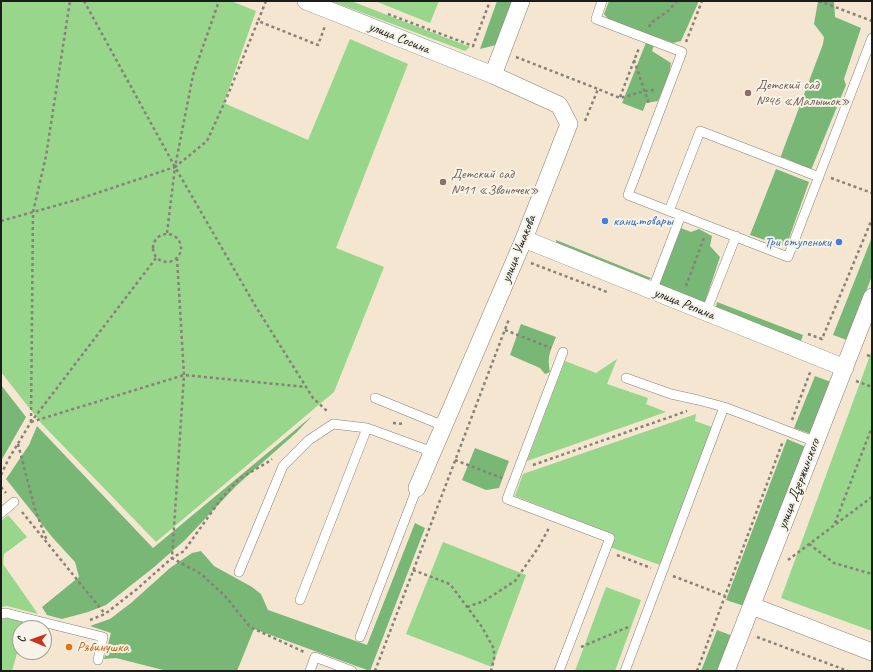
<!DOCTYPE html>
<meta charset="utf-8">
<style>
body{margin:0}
#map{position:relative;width:873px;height:672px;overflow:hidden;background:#f4e6d0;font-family:Caveat,sans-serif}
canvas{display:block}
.frame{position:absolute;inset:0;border:2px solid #1c1c1c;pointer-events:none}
.north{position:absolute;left:12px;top:620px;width:40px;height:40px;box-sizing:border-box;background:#f7f3e8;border:1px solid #9f9d96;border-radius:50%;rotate:272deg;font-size:11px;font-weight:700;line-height:16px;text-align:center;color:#1c1c1c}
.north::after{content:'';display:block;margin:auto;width:14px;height:18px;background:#c8321e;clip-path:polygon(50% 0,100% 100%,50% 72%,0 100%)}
</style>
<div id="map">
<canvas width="873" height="672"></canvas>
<div class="frame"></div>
<div class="north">С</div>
</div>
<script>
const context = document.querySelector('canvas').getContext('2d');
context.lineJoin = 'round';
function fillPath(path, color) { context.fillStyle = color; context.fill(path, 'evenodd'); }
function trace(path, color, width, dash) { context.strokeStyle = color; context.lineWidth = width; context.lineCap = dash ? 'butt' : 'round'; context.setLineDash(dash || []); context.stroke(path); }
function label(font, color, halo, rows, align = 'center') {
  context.font = font + ' Caveat,sans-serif'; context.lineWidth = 4; context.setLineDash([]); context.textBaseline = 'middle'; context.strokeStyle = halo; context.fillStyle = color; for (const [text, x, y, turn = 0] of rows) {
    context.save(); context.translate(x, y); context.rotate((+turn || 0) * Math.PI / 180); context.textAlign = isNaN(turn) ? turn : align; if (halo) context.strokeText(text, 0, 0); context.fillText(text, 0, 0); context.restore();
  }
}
const green = new Path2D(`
 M1,1h230l25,10 -32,92 84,37 42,-101 58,25 -72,184 48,19 -50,125 -178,150 -115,-119 -40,-51z
 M331,1h20l119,46 -5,4z
 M375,1h64l-9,22z
 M872,350v281l-91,-33z
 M617,359l-10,25 41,14 -2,6 20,8 -139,49 38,-100 31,12z
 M696,414l-1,7 17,6 -52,138 -50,-18 4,-12 -99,-39 8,-22z
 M8,515l19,22 -23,17 -1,10 35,50 -31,-8 -6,1v-86z
 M443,542l83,33 -34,92 -86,-33z
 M606,587l35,13 -26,71h-40z
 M8,618l18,5 -2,5h-4v15l-8,28h-10c0,-17 -1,-34 -1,-52z`);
const forest = new Path2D(`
 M497,1h16l-17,44 -16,4z
 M609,1h90l-18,40 -8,2 -16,-6 -5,14 19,12 -2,12 -11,26 -12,2 -3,8 -21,-8 27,-68 -39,-14 -6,-7z
 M818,1h16l1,16 26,11 -17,51 2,6 -35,85 -26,-12 -6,3 44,-117 1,-7 -10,-13z
 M776,169l33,13 -21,59 -5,4 -9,-2 -24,-8z
 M681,228l10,4 8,-3 13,7 -2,10 10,11 -16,48 -46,-17z
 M872,237v39l-25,64 -14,-5z
 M556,240l95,38 -5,4 -89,-34z
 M717,302l86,33 -3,9 -85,-32z
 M521,324l35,13c-6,15 -9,19 -6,35l-5,2 -5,-6 -30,-13z
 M815,376l16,6 -20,52 -17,-6z
 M1,385l25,32 -25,44z
 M312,416l-15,16 -61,54 -51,54 -32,28 -47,37 -18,7 -26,7 -15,-4 -5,-8 37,-30 -4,-15 -23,-25 -46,-58 23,-34 8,-19 116,122z
 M787,439l19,8 -62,159 -18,-6z
 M475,448l34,13 -10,27 -13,2 -24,-10z
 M415,523l10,5 -55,143 -116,-42 -17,42h-70l-51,-13 -12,1 7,-26 -21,-7 20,-7 21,-16 39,-35 22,-15 9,-2 13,15 38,21 9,7 7,16 99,35z
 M717,630l16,6 -14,35h-18z`);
const path = new Path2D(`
 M84,1l91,166 81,140 57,91 14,13h2
 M266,1l-8,20 60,24 7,-19
 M819,1l53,20
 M388,14l85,32 17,-45
 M649,27l2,-4 17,-12 9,-10
 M686,42l16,-41
 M516,57l82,32
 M634,60l15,44
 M620,97l19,-49
 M585,121l13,-32 22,9 25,-7 9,-1
 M831,178l41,15
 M1,221l75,-21 99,-33 18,-92 26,-74
 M167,233l8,-66 32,-26 20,-44 31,-76
 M153 248a14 14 0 1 1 28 0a14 14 0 1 1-28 0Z
 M177,258l7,117 -12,183 29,16 24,22 25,31 54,25
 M531,263l76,29
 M686,286l18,-48
 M505,330l46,18
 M808,334l14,5 50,-120
 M867,355l5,2
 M856,381l16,6
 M792,420l19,-50
 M31,422l2,-210 13,-56 24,-155
 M31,422l153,-47 122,12
 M393,423l11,1
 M18,444l17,65 12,32
 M455,460l47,18
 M533,465l154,-54
 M1,475l7,-15 23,-38 125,-164
 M1,487l5,6
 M22,512l83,102
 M835,523l37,-96
 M809,544l25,19 38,11
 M617,555l34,13
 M788,560l84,-63
 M413,570l37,14 32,43 12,22v10l-3,12
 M673,576l52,20
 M467,607l17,-6 31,-20 23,-33 11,-20
 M90,620l15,-6 32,-25 35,-31 12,-7 37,-52 18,-20 29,-17 4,-3
 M757,637l91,34
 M581,647l47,-20
 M375,671l134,-352
 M697,671l86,-230`);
const lane = new Path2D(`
 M602,1l-6,18 86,33 -54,143 160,62 84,-219
 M669,211l31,-80 119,46
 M652,291l29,-76
 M706,312l30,-76
 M626,378l45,16 27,6 26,7
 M375,398l69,28
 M1,513l13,-11
 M239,572l44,-106 26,-26 24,-16 34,4 66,24
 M300,600l67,-172
 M1,614l5,-1 97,24 -5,23
 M360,637l57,-149
 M310,671l5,-14 37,14
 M559,671l51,-133 -103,-39 56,-147
 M625,671l99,-264 92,35`);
const street = new Path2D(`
 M306,1l187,74 66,30 10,19 -45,115 -107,249
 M493,75l28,-74
 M524,239l321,129
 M752,606l120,46
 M726,671l146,-374`);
const markers = [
 [748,93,4,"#8d6e63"],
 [443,182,4,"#8d6e63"],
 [605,221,4,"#3f7fe0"],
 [839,242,4,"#3f7fe0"],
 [69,647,4,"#e8710a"]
];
const streetNames = [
 ["улица Сосина",399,38,22],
 ["улица Ушакова",519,249,-68],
 ["улица Репина",684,304,22],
 ["улица Дзержинского",799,484,-69]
];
const educationNames = [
 ["Детский сад",756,85],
 ["№46 «Малышок»",756,101],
 ["Детский сад",451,174],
 ["№11 «Звоночек»",451,190]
];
const shopNames = [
 ["канц.товары",613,221],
 ["Три ступеньки",831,242,"right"]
];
const foodNames = [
 ["Рябинушка",77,647]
];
fillPath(green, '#97d68b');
fillPath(forest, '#79b777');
trace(lane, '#888176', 10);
trace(street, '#888176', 18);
trace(path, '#888176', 2.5, [3, 3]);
trace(lane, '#fff', 9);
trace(street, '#fff', 17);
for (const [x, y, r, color] of markers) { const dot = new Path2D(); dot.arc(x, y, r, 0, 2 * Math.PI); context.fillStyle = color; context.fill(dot); trace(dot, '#f7f3e8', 1.5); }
label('14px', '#1c1c1c', '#f7f3e8', streetNames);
label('14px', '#785e54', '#f7f3e8', educationNames, 'left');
label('14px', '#366cbe', '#f7f3e8', shopNames, 'left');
label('14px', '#c56008', '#f7f3e8', foodNames, 'left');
</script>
